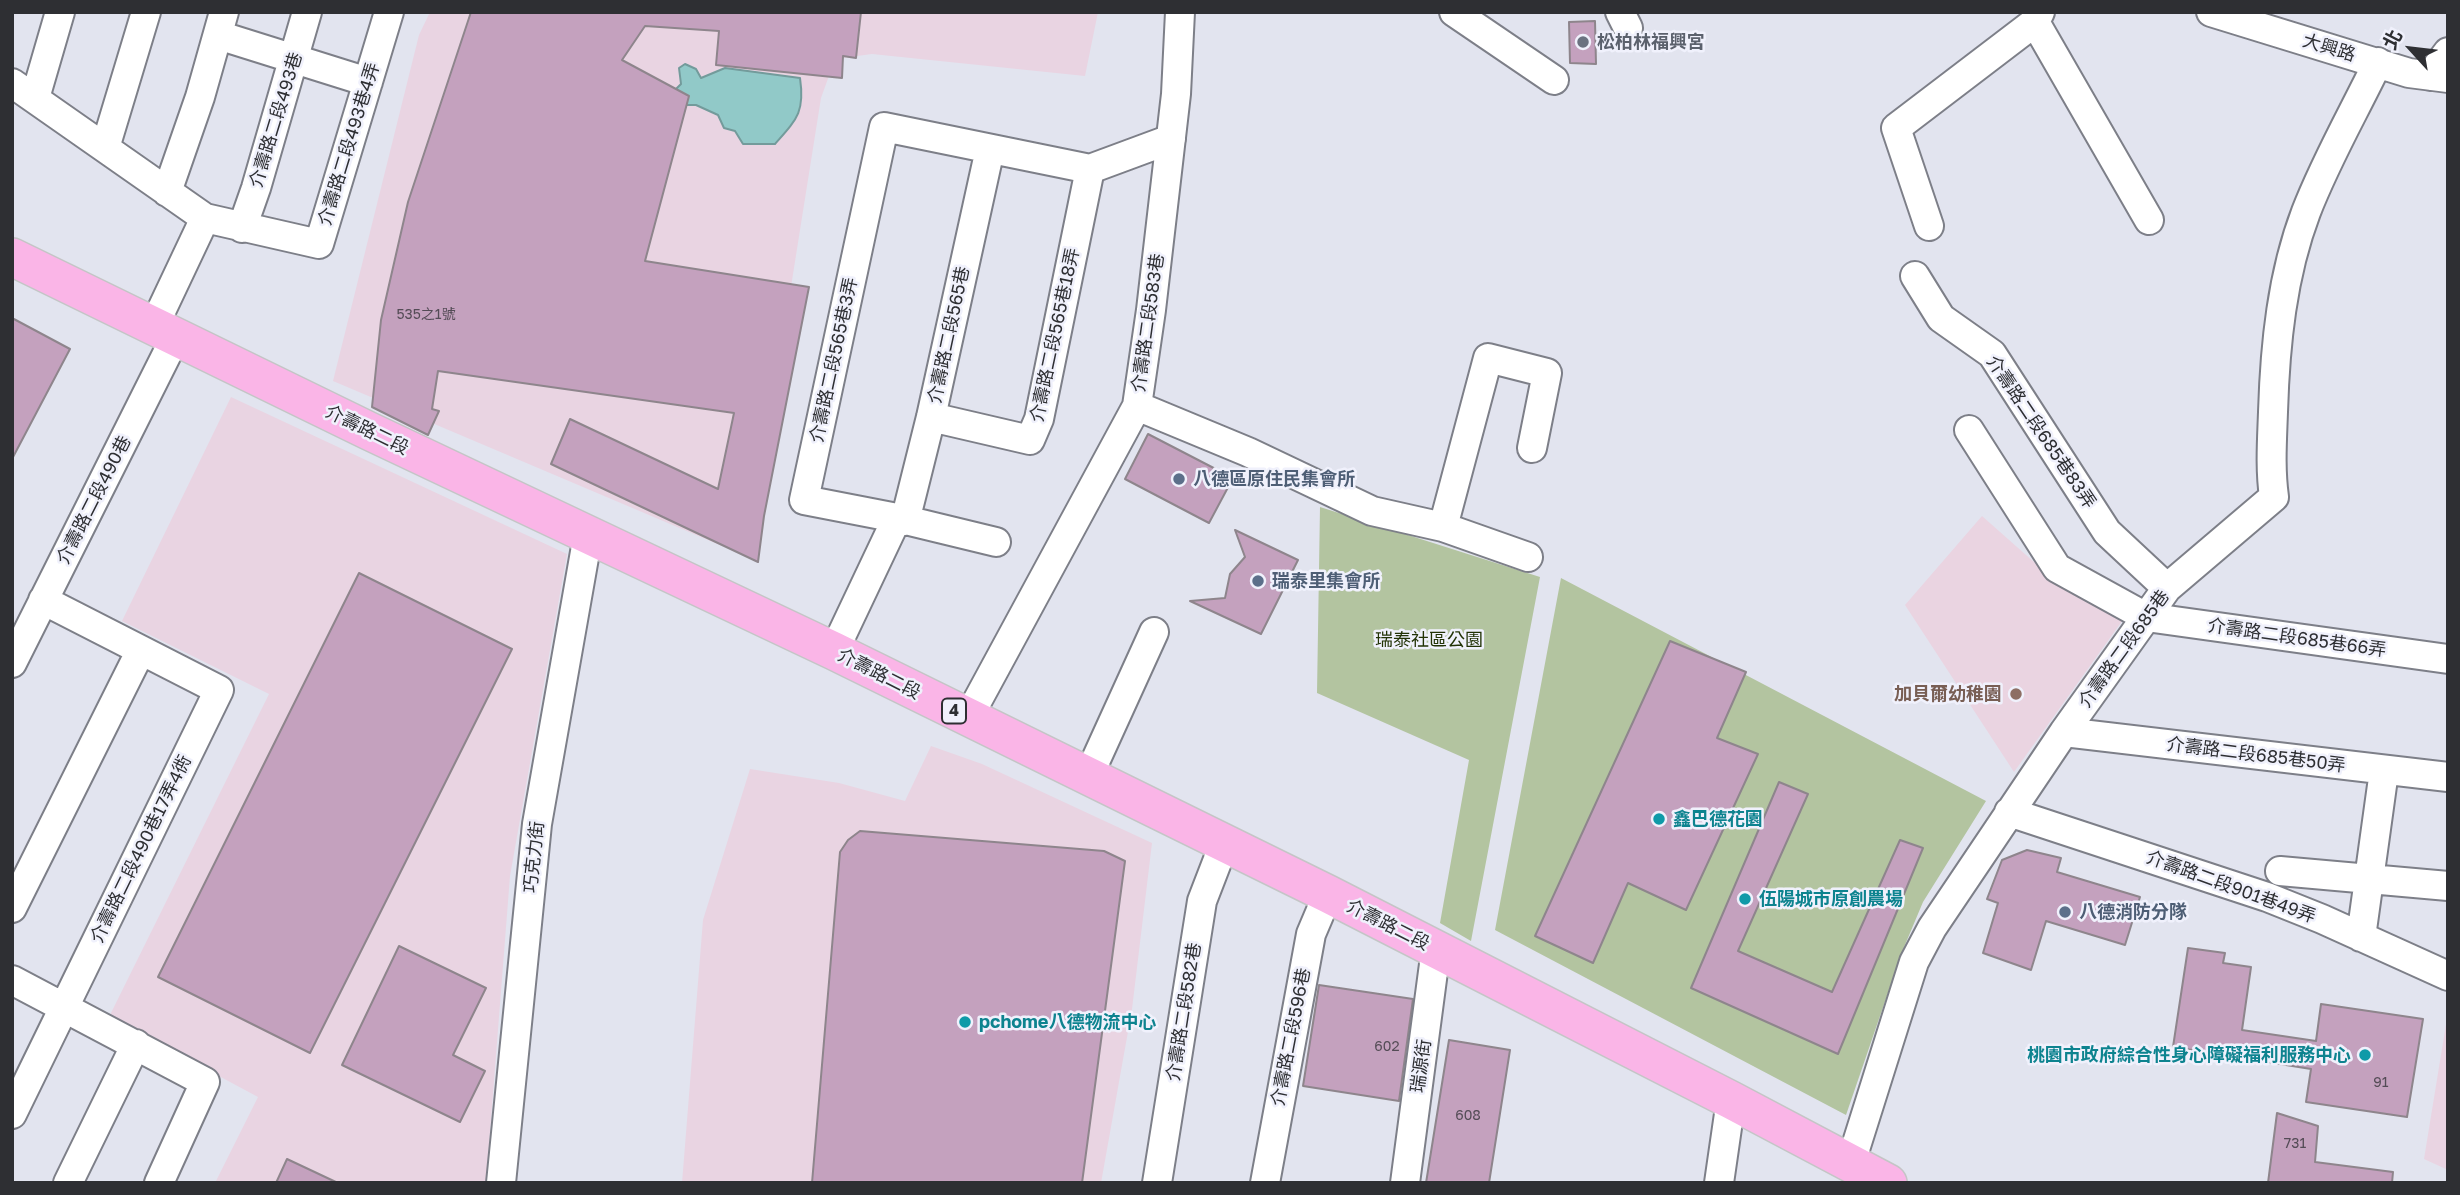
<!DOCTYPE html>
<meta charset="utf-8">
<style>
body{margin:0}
#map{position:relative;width:2460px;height:1195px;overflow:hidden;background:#e2e4ef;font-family:"Golos Text","Noto Sans TC",sans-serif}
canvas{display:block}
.frame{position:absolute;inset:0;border:14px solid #2e2f33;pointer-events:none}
.north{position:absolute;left:2376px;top:14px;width:70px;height:70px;-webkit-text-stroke:5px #f0f1fc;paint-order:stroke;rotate:297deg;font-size:19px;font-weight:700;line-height:28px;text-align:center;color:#2e2f33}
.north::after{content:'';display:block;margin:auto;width:24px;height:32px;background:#2e2f33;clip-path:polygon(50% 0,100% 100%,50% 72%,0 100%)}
</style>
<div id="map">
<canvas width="2460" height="1195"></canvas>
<div class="frame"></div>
<div class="north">北</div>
</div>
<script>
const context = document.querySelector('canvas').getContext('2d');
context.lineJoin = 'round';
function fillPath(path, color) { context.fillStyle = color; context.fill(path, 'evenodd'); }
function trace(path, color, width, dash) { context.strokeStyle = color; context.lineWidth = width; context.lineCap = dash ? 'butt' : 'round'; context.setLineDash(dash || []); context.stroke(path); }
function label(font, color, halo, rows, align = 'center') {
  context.font = font + ' "Golos Text","Noto Sans TC",sans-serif'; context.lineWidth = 5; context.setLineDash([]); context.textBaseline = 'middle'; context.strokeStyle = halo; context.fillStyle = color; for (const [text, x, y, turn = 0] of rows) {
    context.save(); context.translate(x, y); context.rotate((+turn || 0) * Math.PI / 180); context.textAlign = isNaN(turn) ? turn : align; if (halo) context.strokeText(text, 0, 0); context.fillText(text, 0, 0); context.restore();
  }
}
const industrial = new Path2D(`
 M430,12h668l-13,64 -213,-22 -37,5 -14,39 -73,459 -415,-176 86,-346z
 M231,397l336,157 -57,322 -24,307h-271l43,-86 -149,-80 160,-323 -147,-73z
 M931,746l51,18 170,79 -20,166 -31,174h-419l21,-263 47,-151 89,14 66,18z
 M2448,1012v158l-24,-11z`);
const education = new Path2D(`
 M1982,516l70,62 73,39 -111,155 -109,-167z`);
const green = new Path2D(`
 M1320,507l220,70 -69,364 -31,-18 29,-163 -152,-67z
 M1561,578l425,223 -63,101 -21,50 -56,163 -351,-185z`);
const water = new Path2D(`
 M685,64l11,5 5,9 24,-10 75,10c5,34 -3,41 -25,66h-32l-8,-13 -11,-3 -6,-13 -22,-10h-10l-12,-14 7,-7 -2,-16z`);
const building = new Path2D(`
 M471,12h390l-5,46 -13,-2 -1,22 -126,-13 3,-34 -74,-5 -23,34 67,36 -44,165 164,26 -45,229 -6,46 -207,-98 19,-45 148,70 16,-76 -296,-42 -6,38 7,2 -11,24 -56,-28 9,-87 27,-118z
 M1595,21l1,43 -26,-1 -1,-41z
 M12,318l58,31 -58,110z
 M1148,434l85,44 -24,45 -84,-44z
 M1235,530l63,30 -37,74 -71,-33 35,-3 5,-24 15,-17z
 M359,573l153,76 -202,404 -152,-76z
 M1670,641l76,31 -29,66 41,16 -72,156 -58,-27 -35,80 -58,-27z
 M1779,782l29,12 -70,157 94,41 68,-152 23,8 -85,206 -147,-66z
 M860,831l244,20 21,10 -43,322h-270l28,-331 8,-12z
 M2027,850l34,8 -4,14 83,25 -15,48 -79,-24 -15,49 -48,-17 15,-50 -11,-4 15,-39z
 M399,946l87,42 -33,67 32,16 -25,51 -118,-57z
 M2188,948l37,5 -2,10 28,4 -9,63 74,11 5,-37 102,15 -16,98 -101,-15 5,-33 -138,-22z
 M1319,985l94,14 -14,102 -96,-15z
 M1449,1040l61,10 -21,133h-63z
 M2277,1113l41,13 -3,36 78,10 -1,11h-124z
 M287,1159l51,24h-62z`);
const minor = new Path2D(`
 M1454,12l100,68
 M1620,12l8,16
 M2211,12l198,61 39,5
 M2035,22l114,198
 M218,35l150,47
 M2430,76l18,-24
 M12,83l193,135 114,26 70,-232
 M35,98l25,-86
 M105,148l41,-136
 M1090,169l81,-30
 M167,192l33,-95 24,-85
 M1929,226l-33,-98 139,-106 5,-10
 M242,228l14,-40 51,-176
 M1915,276l26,42 51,36 115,178 60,56
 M153,328l52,-110
 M1137,406l111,46 124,59 71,16 85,30
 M931,417l99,23 9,-21 51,-250
 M1969,430l88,138 89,49 302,42
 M905,521l26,-104 59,-268
 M1443,527l45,-169 59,15 -15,75
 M996,542l-99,-24 -93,-18 80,-373 206,42
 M834,651l63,-133
 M12,663l163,-325
 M968,718l169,-312 14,-96 25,-216 4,-82
 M2064,732l384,45
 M1088,777l66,-145
 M2009,812l258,85 55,22 126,57
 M2280,871l168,15
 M12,908l129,-258
 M2361,937l23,-166
 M12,980l193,102 -46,101
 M12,1114l207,-424 -176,-90
 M1851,1162l63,-200 18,-34 132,-196 103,-144 107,-91c-4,-29 -2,-56 -1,-85 2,-67 9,-137 33,-200 20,-52 48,-100 72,-150
 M68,1183l68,-139
 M501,1183l36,-359 51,-289
 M1157,1183l45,-282 22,-57
 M1265,1183l46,-249 17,-40
 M1405,1183l31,-234
 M1719,1183l12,-83`);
const major = new Path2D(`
 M12,257l357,174 465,220 494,243 403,206 157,83`);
const markers = [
 [1583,42,7,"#6b7280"],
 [1179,479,7,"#5c6f8a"],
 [1258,581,7,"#5c6f8a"],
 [2016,694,7,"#8d6e63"],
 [1659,819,7,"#0f9aa8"],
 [1745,899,7,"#0f9aa8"],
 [2065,912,7,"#5c6f8a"],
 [965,1022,7,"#0f9aa8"],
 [2365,1055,7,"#0f9aa8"]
];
const numberNames = [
 ["535之1號",426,315],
 ["602",1387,1047],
 ["91",2381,1083],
 ["608",1468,1116],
 ["731",2295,1144]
];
const shields = [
 [954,711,24]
];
const shieldNames = [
 ["4",954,711]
];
const worshipNames = [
 ["松柏林福興宮",1597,42]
];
const streetNames = [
 ["大興路",2329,48,17],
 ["介壽路二段493巷",276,120,-73],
 ["介壽路二段493巷4弄",349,144,-73],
 ["介壽路二段583巷",1148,323,-82],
 ["介壽路二段565巷",949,335,-78],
 ["介壽路二段565巷18弄",1055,335,-78],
 ["介壽路二段565巷3弄",834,360,-78],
 ["介壽路二段",367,430,26],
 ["介壽路二段685巷83弄",2041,432,56],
 ["介壽路二段490巷",94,500,-63],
 ["介壽路二段685巷66弄",2297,638,8],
 ["介壽路二段685巷",2124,649,-54],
 ["介壽路二段",879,674,27],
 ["介壽路二段685巷50弄",2256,755,7],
 ["介壽路二段490巷17弄4衖",141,849,-64],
 ["巧克力街",534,857,-84],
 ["介壽路二段901巷49弄",2231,887,20],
 ["介壽路二段",1388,925,27],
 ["介壽路二段582巷",1184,1012,-81],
 ["介壽路二段596巷",1291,1037,-79],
 ["瑞源街",1421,1066,-82]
];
const serviceNames = [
 ["八德區原住民集會所",1193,479],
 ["瑞泰里集會所",1272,581],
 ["八德消防分隊",2079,912]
];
const parkNames = [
 ["瑞泰社區公園",1429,640]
];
const educationNames = [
 ["加貝爾幼稚園",2002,694]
];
const cultureNames = [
 ["鑫巴德花園",1673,819],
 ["伍陽城市原創農場",1759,899],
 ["pchome八德物流中心",979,1022],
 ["桃園市政府綜合性身心障礙福利服務中心",2351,1055,"right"]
];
fillPath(industrial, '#e9d4e2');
fillPath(education, '#ead4e1');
fillPath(green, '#b3c4a0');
fillPath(water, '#91c9c8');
trace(water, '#739b9b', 2);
fillPath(building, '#c4a1be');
trace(building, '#8e858c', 2);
trace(minor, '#7d7f88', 32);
trace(major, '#c4c5c6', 40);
trace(minor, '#fff', 28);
trace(major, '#fab5e7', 37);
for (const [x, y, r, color] of markers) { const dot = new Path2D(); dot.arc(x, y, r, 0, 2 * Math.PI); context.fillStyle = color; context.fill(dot); trace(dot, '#f0f1fc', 2.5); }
label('14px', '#544c56', null, numberNames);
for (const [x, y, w] of shields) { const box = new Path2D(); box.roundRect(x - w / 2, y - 12.5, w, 25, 5); context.fillStyle = '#f0f1fc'; context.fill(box); trace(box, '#2e2f33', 2); }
label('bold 16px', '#2e2f33', null, shieldNames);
label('bold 18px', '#5b616d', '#f0f1fc', worshipNames, 'left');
label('18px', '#2e2f33', '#f0f1fc', streetNames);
label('bold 18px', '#4e5e75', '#f0f1fc', serviceNames, 'left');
label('18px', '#223306', '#f0f1fc', parkNames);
label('bold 18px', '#785e54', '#f0f1fc', educationNames, 'right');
label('bold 18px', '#0d838f', '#f0f1fc', cultureNames, 'left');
</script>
